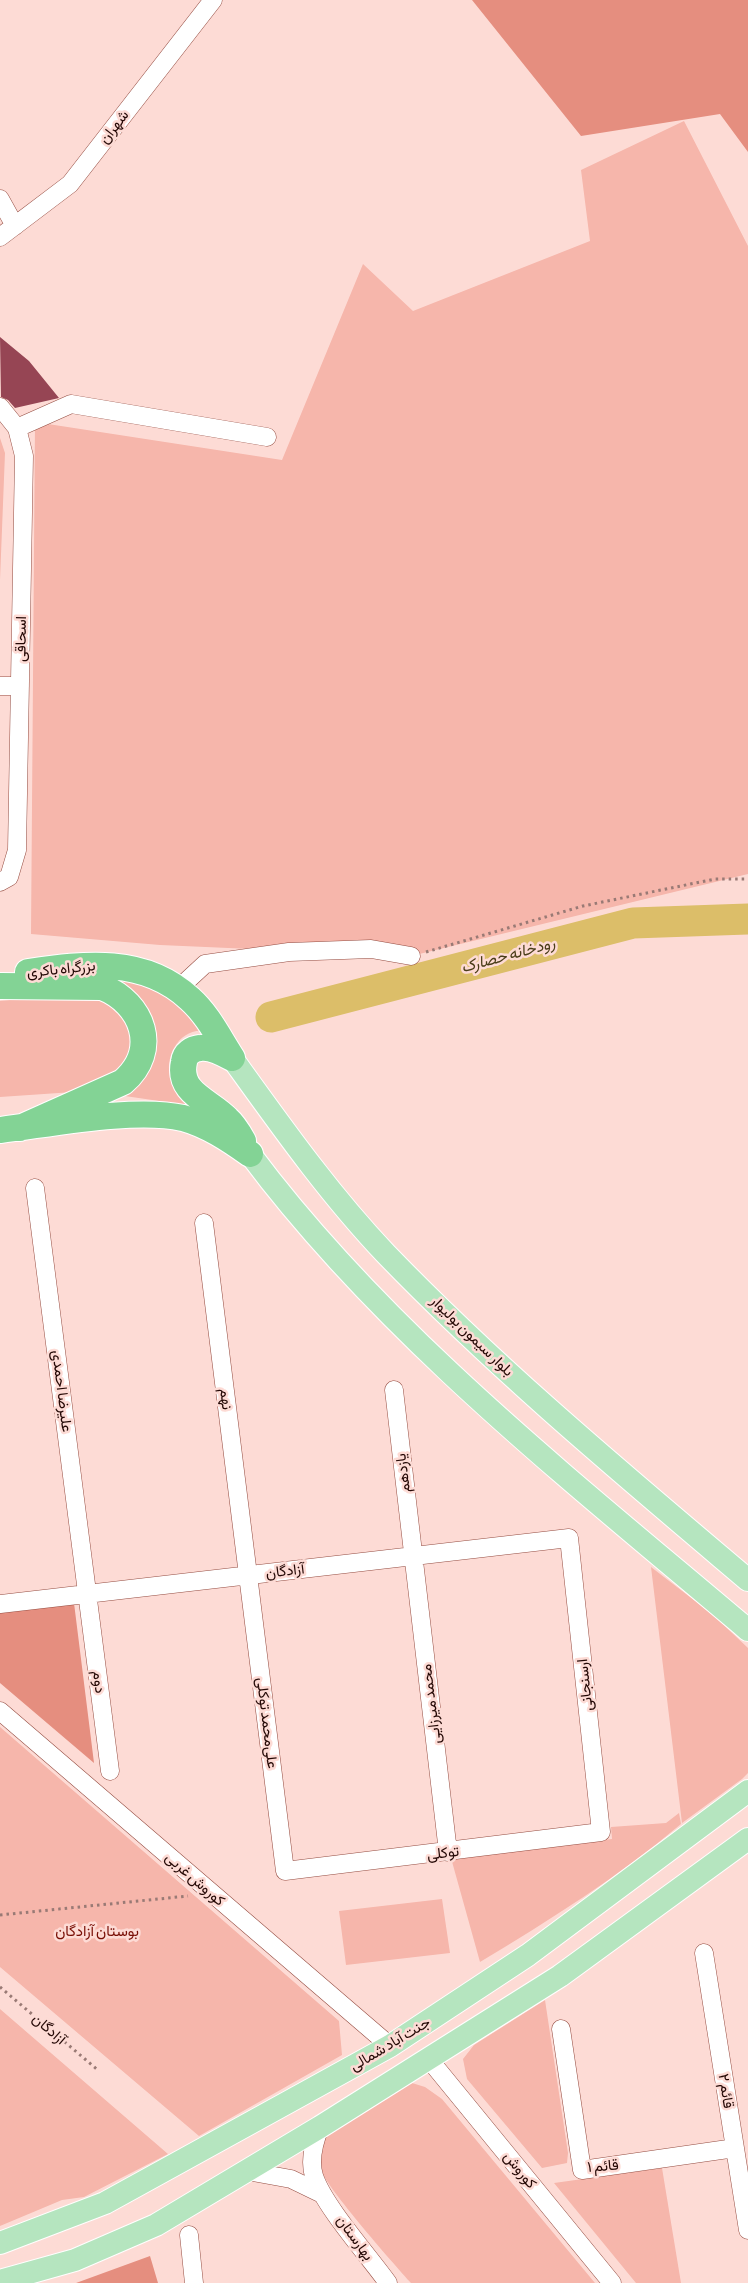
<!DOCTYPE html>
<meta charset="utf-8">
<style>
body{margin:0}
canvas{display:block;background:#fddbd5}
</style>
<canvas width="748" height="2283"></canvas>
<script>
const ctx = document.querySelector('canvas').getContext('2d');
ctx.lineJoin = 'round';
function paint(path, color) {
  ctx.fillStyle = color;
  ctx.fill(path, 'evenodd');
}
function trace(path, color, width, dash) {
  ctx.strokeStyle = color;
  ctx.lineWidth = width;
  ctx.lineCap = dash ? 'butt' : 'round';
  ctx.setLineDash(dash || []);
  ctx.stroke(path);
}
function drawText(font, color, halo, rows, align = 'center') {
  ctx.font = font + ' "Asap Condensed",Vazirmatn,sans-serif';
  ctx.lineWidth = 5;
  ctx.setLineDash([]);
  ctx.textBaseline = 'middle';
  ctx.strokeStyle = halo;
  ctx.fillStyle = color;
  for (const [text, x, y, turn = 0] of rows) {
    ctx.save();
    ctx.translate(x, y);
    ctx.rotate((+turn || 0) * Math.PI / 180);
    ctx.textAlign = isNaN(turn) ? turn : align;
    if (halo) ctx.strokeText(text, 0, 0);
    ctx.fillText(text, 0, 0);
    ctx.restore();
  }
}
paint(new Path2D(`
 M684,121l64,125v628l-337,82 -251,-11 -129,-11 4,-512 247,38 81,-196 50,47 177,-70 -9,-71z
 M0,438l5,15 -5,127z
 M120,976c41,11 57,24 85,55 -25,-4 -42,26 -34,48 4,12 14,20 22,27l-68,-10c13,-12 32,-30 29,-49 -2,-9 -33,-53 -39,-63z
 M100,991l26,17 10,51 -48,32 -88,6v-96z
 M651,1567l61,47 36,34v125l-6,6 -60,44z
 M0,1727l339,294 3,34 -143,81 -199,-169z
 M679,1813l2,11c-63,53 -131,96 -201,138l-29,-104 161,-19 -1,-12 55,-4z
 M442,1899l8,54 -104,12 -7,-54z
 M545,2000l23,153 -1,10 -25,5 -75,-89 -4,-20 11,-14z
 M0,2009l168,145 -84,43 -22,3 -62,26z
 M412,2083l13,4 17,12 153,184h-184c-16,-18 -91,-102 -92,-118 -1,-12 3,-28 11,-36z
 M662,2168l19,115h-45l-82,-100z`), '#f6b6ab');
paint(new Path2D(`
 M472,0h276v152l-28,-38 -139,22z
 M74,1603l20,160 -94,-80v-72z
 M150,2256l8,27h-82z`), '#e58e7f');
trace(new Path2D(`
 M271,1017l362,-94 115,-4`), '#dcbe69', 31);
paint(new Path2D(`
 M0,337l29,24 30,37 -44,10 -7,-8 -7,-3z`), '#964554');
const minor = new Path2D(`
 M0,199l15,27
 M0,237l70,-53 143,-184
 M0,407l17,21 7,28 -7,394 -8,27 -9,5
 M17,428l54,-24 196,33
 M0,686h20
 M178,989l27,-25 84,-12 82,-3 40,7
 M35,1188l75,583
 M394,1390l54,462
 M0,1604c190,-22 379,-44 569,-66l32,294 -316,39 -81,-648
 M0,1711l390,335
 M704,1953l44,277
 M561,2029l21,141 153,-22
 M428,2058l184,225
 M320,2127c-6,15 -11,33 -6,49 10,30 54,79 74,107
 M247,2171l44,8 31,15
 M189,2235l5,48`);
const major = new Path2D(`
 M232,1058c49,68 97,136 154,196 113,117 238,221 362,326
 M250,1154c135,181 327,331 498,476
 M0,2243l105,-40 285,-157 138,-91 220,-164
 M0,2281l75,-21 81,-35 164,-98 240,-151 188,-137`);
const highway = new Path2D(`
 M28,972c57,-8 116,-16 162,27 18,16 29,39 42,59
 M0,986l102,1c41,16 58,63 21,95l-103,46
 M232,1058c-9,-5 -21,-12 -32,-10 -8,1 -15,5 -16,14 -7,31 26,39 43,57 7,6 11,13 16,22
 M0,1130c50,-6 135,-23 183,-12 25,7 46,21 67,36`);
trace(minor, '#954d42', 19);
trace(major, '#fff', 24);
trace(highway, '#fff', 28);
trace(new Path2D(`
 M426,952l157,-46 132,-27h33
 M0,1915l188,-19
 M0,1987l99,84`), '#997a75', 3, [2.5, 4]);
trace(minor, '#fff', 18);
trace(major, '#b5e5bf', 22);
trace(highway, '#83d395', 26);
drawText('15px', '#240805', '#fddbd5', [
 ["شهران",114,127,-52],
 ["اسحاقی",21,639,-89],
 ["بزرگراه باکری",61,969,-6],
 ["بلوار سیمون بولیوار",472,1336,44],
 ["علیرضا احمدی",62,1391,83],
 ["نهم",226,1399,83],
 ["یازدهم",403,1473,-97],
 ["آزادگان",285,1571,-7],
 ["دوم",99,1682,83],
 ["ارسنجانی",585,1685,-96],
 ["محمد میرزایی",431,1704,-97],
 ["علی‌محمد توکلی",267,1723,83],
 ["توکلی",443,1853,-7],
 ["کوروش غربی",195,1879,41],
 ["آزادگان",49,2029,41],
 ["جنت آباد شمالی",390,2044,-31],
 ["قائم ۲",726,2091,81],
 ["قائم ۱",603,2166,-5],
 ["کوروش",520,2170,51],
 ["بهارستان",355,2238,54]
]);
drawText('15px', '#790f06', '#fddbd5', [
 ["بوستان آزادگان",97,1931]
]);
drawText('italic 16px', '#4a3d19', '#fddbd5', [
 ["رودخانه حصارک",508,955,-15]
]);
</script>
